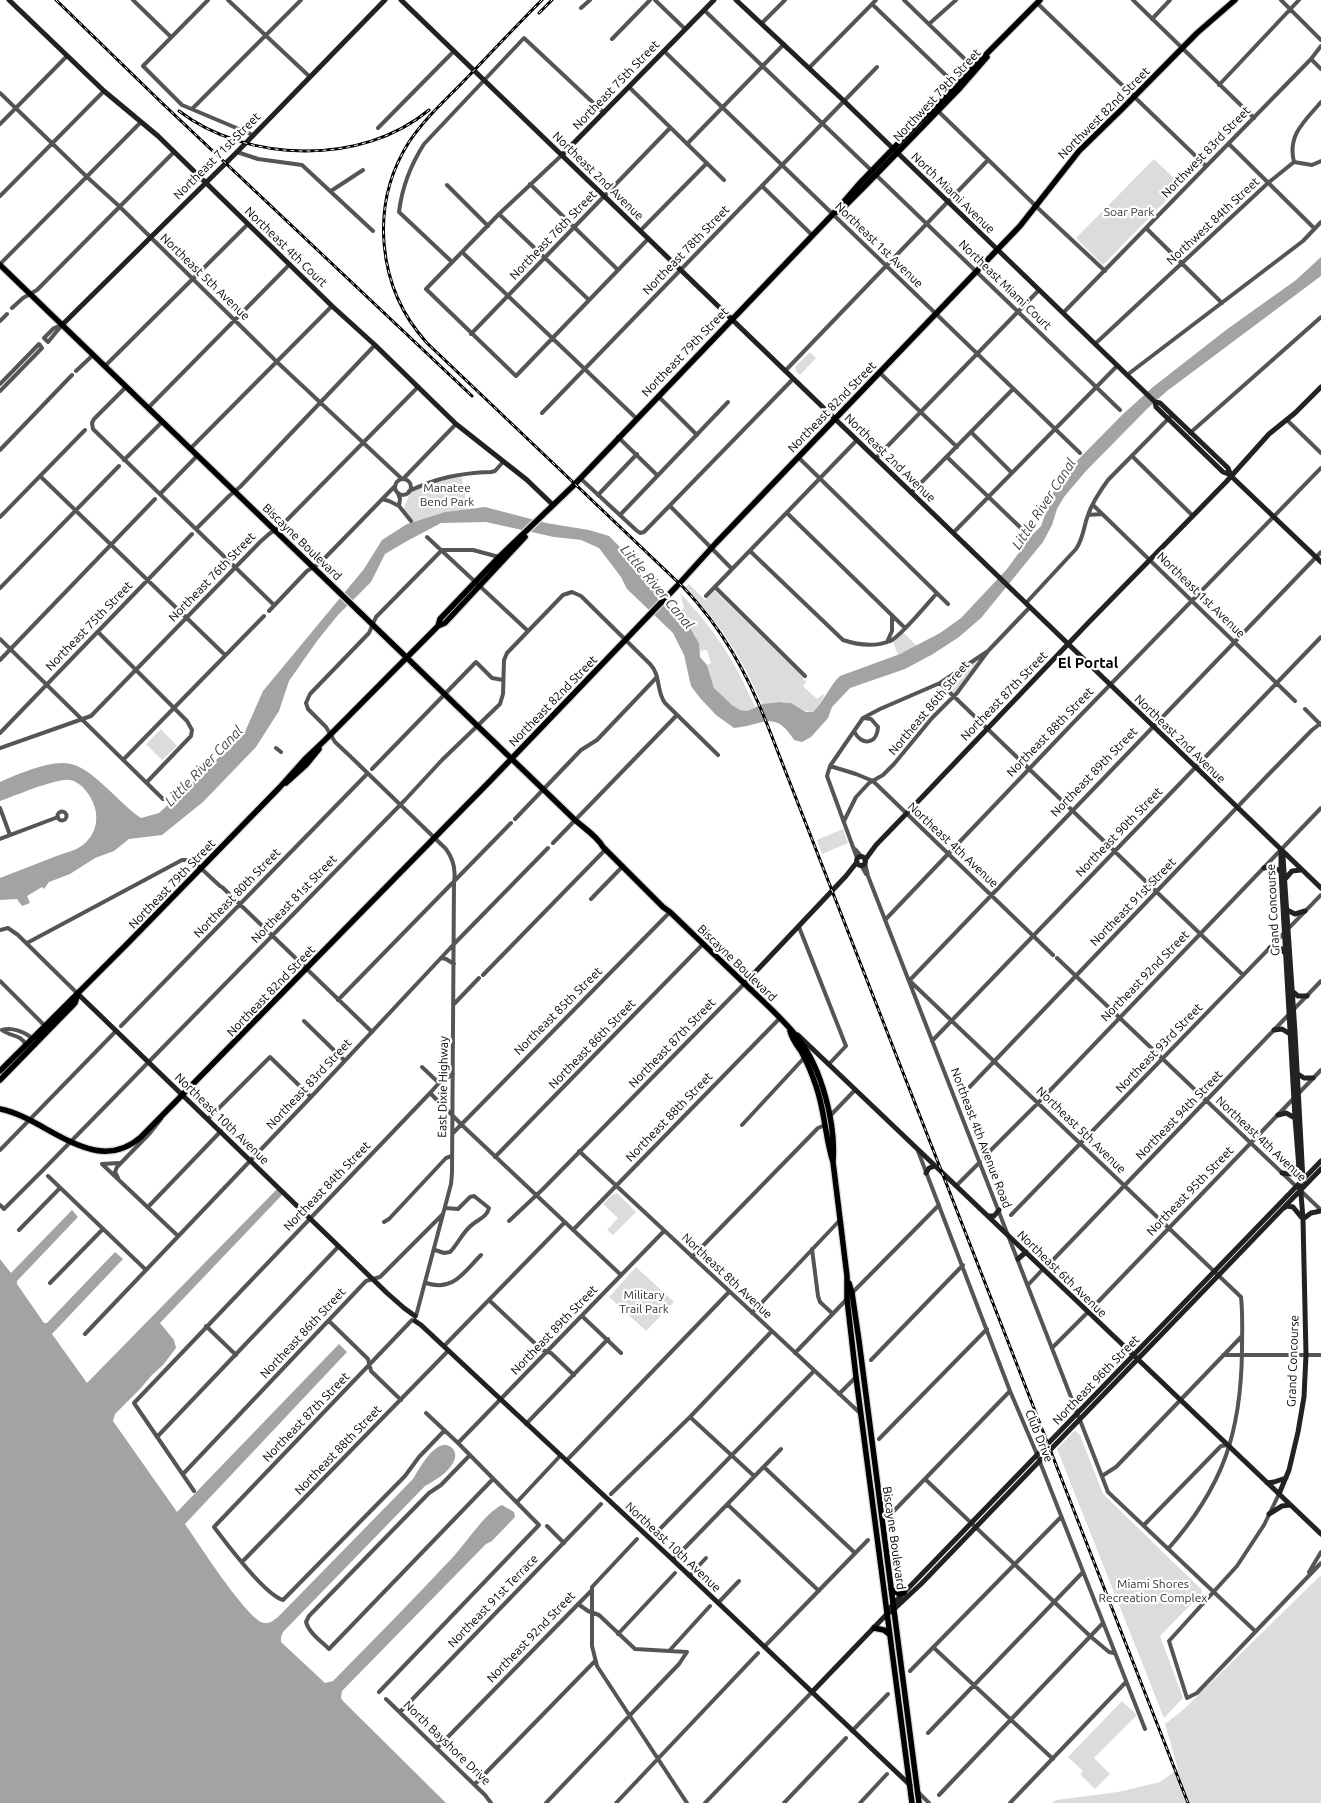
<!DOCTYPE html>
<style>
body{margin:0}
canvas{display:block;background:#fff}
</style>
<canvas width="1321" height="1803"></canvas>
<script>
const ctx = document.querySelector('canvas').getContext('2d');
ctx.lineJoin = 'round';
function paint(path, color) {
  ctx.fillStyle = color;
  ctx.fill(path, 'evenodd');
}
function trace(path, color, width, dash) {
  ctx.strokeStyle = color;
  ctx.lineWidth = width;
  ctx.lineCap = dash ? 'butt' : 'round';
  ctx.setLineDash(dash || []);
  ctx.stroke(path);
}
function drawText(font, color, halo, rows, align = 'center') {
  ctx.font = font + ' Ubuntu,sans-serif';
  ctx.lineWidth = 4.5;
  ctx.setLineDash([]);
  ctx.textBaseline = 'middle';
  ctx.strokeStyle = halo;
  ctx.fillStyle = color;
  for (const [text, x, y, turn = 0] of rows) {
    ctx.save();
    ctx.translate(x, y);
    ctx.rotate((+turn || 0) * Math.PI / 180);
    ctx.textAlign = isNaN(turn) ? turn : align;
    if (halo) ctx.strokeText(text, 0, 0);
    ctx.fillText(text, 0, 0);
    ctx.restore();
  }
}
paint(new Path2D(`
 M1154,159l27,26 -78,80 -27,-27z
 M810,352l6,6 -16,17 -4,-4 -1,-4z
 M461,474l7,35 -23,3 -32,10 -11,-10 10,-23z
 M689,584l16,16 9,-9 2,1 87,85v3l4,1 -4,5 14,13 6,-5 1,2 -6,11 -5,5c-10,0 -14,-6 -23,-9 -9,-3 -19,0 -28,2 -18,-44 -43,-84 -77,-117z
 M680,593c35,37 55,68 75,114l-8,4 -7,-1 -8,-5 -18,-17 -7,-23 4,-2 -4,-13h-3l-4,2c0,-18 -20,-34 -32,-47l2,-2 9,9 5,-4z
 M902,631l15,15 -19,9 -5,-14z
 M978,660l-20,30 -3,2c-5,-1 -10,-6 -9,-11z
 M161,729l16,17 -15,14 -16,-16z
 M843,829l5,14 -26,11 -5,-14z
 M617,1193l19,19 -23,23 -6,-5 11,-12 -15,-14 9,-9z
 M636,1267l38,35 -28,29 -37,-34z
 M1076,1431l4,4 23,59 99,96 -1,4 -41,42 23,62 -19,20 -107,-269 16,-17z
 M1321,1575v228h-269l4,-3 62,-8 42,-10 18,-13 -13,-45 18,-14z
 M1122,1701l15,14 -43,43 16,16 -15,15 -15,-15 3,-3 -15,-14z`), '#dcdcdc');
paint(new Path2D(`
 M1321,257v19l-154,115 -19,17 -62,63 -22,26 -7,12 -5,16 -9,17 -62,76 -22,19 -26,17 -28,15 -55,19 -18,19 -4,11 -17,19 -9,5 -8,-2c-19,-31 -30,-15 -60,-12l-18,-13 -16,-17 -9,-12 -7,-31 -11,-22 -46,-44 -6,-12 -22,-29 -18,-8 -27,-3 -68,-15 -45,1 -34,18 -22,13 -14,28 -33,33 -21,26 -28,40 -10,30 -23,36 -53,55 -41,33 -33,4 -15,12 -19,7 -25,16 -21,8 -5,7 -2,-2 -15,9 3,7 -8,3 -5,-7 -17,1v-22c18,-7 36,-14 54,-21 12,-5 25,-6 34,-17 8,-9 10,-21 7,-32 -3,-11 -13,-26 -25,-28 -14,-2 -55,16 -70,21v-19c18,-8 52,-23 71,-18 15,4 27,16 38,26 11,10 20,20 32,28l18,-5 85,-79 19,-43 101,-122 18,-29 25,-16 38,-12 40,-5 61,16 43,7 20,6 13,13 12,18 18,21 38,40 9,15 1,14 7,8 7,23 18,17 8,5 7,1 16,-7 16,-2 12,1 15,9h7c11,-10 16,-26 27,-36l60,-22 40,-21 21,-15 46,-49 24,-33 10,-10 11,-31 11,-20 59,-60 31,-28 73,-57 70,-50z
 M278,1188l4,7 -122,128 14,17 2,8 -13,17 -11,10 -13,15 -24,24 -2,7 64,91 162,-168 8,8 -162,172c12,17 63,97 79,99 6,1 10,-3 14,-6l135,-138c6,-10 16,-28 27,-33 9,-4 19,5 14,15 -5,11 -18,19 -29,25l-142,146 -2,5v5l44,41 8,-2c40,-41 81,-82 120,-124 13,-14 33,-45 49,-52l12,7 1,5 -23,24 -6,3 -144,147 -1,7 2,3 103,102h-446v-544l11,14 61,-63 6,7 -61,64v3l27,39h3l68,-71 8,7 -71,75 35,49z`), '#a3a3a3');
const primary = new Path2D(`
 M837,212l5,-3 23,-23 95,-98 27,-31
 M0,265l575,555c10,9 22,16 28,27l60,60 7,5c26,25 51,49 77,74 18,17 36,33 51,52 24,31 38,86 35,124
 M438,626l2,-7 59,-62 74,-71 260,-272 26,-30 57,-59 124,-125
 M286,783l20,-18 13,-16
 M790,1031c2,8 6,13 11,20 6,11 11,23 15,35 9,25 9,51 17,76l14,114v23l9,78 56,426
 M0,1071l129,-129 151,-155 25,-28 19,-18 114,-115 7,-3 80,-86
 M0,1080l75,-77 3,-9
 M0,1109c47,9 94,69 141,28l351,-358 185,-193 39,-43 304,-317 59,-75 43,-42 75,-76 38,-33
 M849,1283l3,10 7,48 60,462
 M891,1589l8,5 5,-1
 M874,1628l10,2 5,4`);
trace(primary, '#dbdbdb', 8);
trace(new Path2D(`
 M133,0l38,37
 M208,0l-65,66 39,39 71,30
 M228,0l82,77
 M655,0l30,29
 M904,0l69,67
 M1133,0l121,118
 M1281,0l40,40
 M1037,3l169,163
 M872,4l83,80
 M581,8l9,-8
 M704,10l168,161
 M1152,19l18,-19
 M762,23l23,-23
 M929,24l27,-24
 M612,39l38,-39
 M664,51l416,402
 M1311,59l10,10
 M809,68l67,-68
 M1219,85l80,-85
 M629,87l95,93
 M0,93l87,84 32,29 158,156 125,117
 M192,109l109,-109
 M938,111l103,100 64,60
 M0,124l67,-68
 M378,128l76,-77
 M687,144l97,-100
 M1229,144l85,84
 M237,152l21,7 44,6 71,66
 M562,155l-63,59 -73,75 90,87 132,-137
 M1294,162l18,3 9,-4
 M876,175l244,235
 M530,184l88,86
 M447,185l41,41
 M762,186l50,49
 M331,191l32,-21
 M0,196l104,-105
 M499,214l90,86
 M1146,228l76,75
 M640,231l67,-68
 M462,252l174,166
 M452,262l-53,-50c3,-25 11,-46 25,-68l100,-106 80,75
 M0,264l141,-142
 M12,308l11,-10 14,-8 137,-138
 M1063,313l248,-254 10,-13
 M0,321l7,-7
 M62,325l-14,17 -4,-4 10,-10z
 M471,334l199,-206
 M1095,344l173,-161 26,-21c-7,-27 11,-41 27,-60
 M105,366l143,-142
 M76,371l17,-16
 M785,371l203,-211
 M879,372l78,75
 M1127,375l176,-134 18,-19
 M0,384l39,-40 3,4 -42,43
 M126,387l-32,32 -2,4 1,6 181,176
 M658,396l39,39
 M148,408l142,-144
 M542,413l335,-346
 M1287,420l34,33
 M971,432l41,41
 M1190,433l131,-116
 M618,437l39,38
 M190,449l142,-143
 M0,450l72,-75
 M1132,456l61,60
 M798,457l150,147
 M947,457l77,74
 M876,458l163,-168
 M124,460l38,-38
 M40,476l185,179
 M580,478l56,52 4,3 4,-1 149,-153
 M403,479l53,-55
 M395 487a8 8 0 1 1 16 0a8 8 0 1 1-16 0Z
 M409,491c28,-13 50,-18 82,-19l4,-1 8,-9
 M398,493l2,6 -1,7 12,15
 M911,493l102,-104
 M160,494l37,-38
 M598,495l39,-41
 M382,499l7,2 10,5
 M1093,505l202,196
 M670,506l62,63
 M787,513l118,115
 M620,515l108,-113
 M1088,515l14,-1
 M0,517l85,-87
 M196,529l33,-33 11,-9 135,-142
 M953,533l164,-167
 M427,537l101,94
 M750,551l93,89c15,5 32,7 47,1 9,-3 39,-39 47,-48
 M715,587l90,89
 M0,588l119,-122
 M706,596l151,-156
 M1026,603l50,-54c8,-12 7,-21 12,-34 4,-12 12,-24 20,-35l64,-65
 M269,611l38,-40 13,-8 75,-77
 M98,632l89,89 5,9 -1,6 -44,46
 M0,639l163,160
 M887,642l5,-11v-16
 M0,660l155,-161
 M940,683l195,188
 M1305,709l16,16
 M854,731c7,15 23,14 24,-4l-7,-8 -8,-1
 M0,733l192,-199
 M0,748l91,-32 169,-174 9,-8 13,-9 136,-138
 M276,748l5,4
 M351,757l-16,-15 -9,-15 -18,-18 -2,-6 4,-9 59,-61 7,-16 66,-67h31l26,7
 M352,758l94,91c8,11 10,21 8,33l-2,291 -1,11 -35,132
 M123,760l141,-144
 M830,766l26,8 17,7 180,174
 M372,769l104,-107 16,16 11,2
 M0,808l10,27
 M57.5 816a4.5 4.5 0 1 1 9 0a4.5 4.5 0 1 1-9 0Z
 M515,819l66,-69 16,-10 60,-63
 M844,821l12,-24 13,-14 14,-8 11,-11 38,-46 25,-25 31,-42 42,-44
 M0,839l58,-22
 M553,843l124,-128
 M855,849l6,7
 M857,858l-30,-82 3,-10 33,-48 17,-9 60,-26 48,-32
 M865,863l3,13 240,616 147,139
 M861,865l5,9
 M1136,872l107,103
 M222,887l150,145
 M591,899l32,-33
 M885,920l188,-197 248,-255
 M799,927l47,119 -17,18
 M0,930l8,-2 10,7 60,59
 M27,943l155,-83h10l28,26
 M441,958l5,1 8,5
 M1057,958l264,252
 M483,975l123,-126
 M0,981l46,46
 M909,981l412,-429
 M911,982l330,315c2,18 1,36 1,54 -1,82 -19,136 -74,198
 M338,1000l173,-177
 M454,1004l25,-26
 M304,1021l40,39
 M121,1026l246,-252
 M2,1030c10,-3 23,2 30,8
 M2,1030c9,7 19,4 24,15
 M932,1041l389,-404
 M422,1067l17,16
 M430,1093l34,34 157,148
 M1298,1094l23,-24
 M961,1096l306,-320 45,-46 9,-7
 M830,1116l25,-26
 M208,1119l62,-62 41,40
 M742,1125l62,-67
 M453,1133l217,-221
 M0,1150l116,-119
 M579,1151l282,263
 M918,1151l92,240 26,61 109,277
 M495,1157l208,-213
 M984,1157l54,-54 283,-295
 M102,1164l76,72
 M102,1164l17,-1
 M48,1176l98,94
 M118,1178l-3,-6 2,-5 33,-34 11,-14
 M956,1186l24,-24
 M0,1205l4,4 38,-38 363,-371 37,-40 58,-56 3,-10 1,-34 3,-7 56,-58 9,-3 9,4 69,68c11,11 6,27 15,39l53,52
 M148,1207l73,-76
 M1011,1215l310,-320
 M509,1221l34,-32 201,-205
 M384,1222l5,-3 57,-61 6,-2
 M19,1230l41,-42
 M573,1230l207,-212
 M812,1249l6,47 2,6 13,12
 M435,1250l9,3 6,-1c8,-8 13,-21 23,-28 6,-5 14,-7 16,-16l-15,-12 -4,1 -12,12 -13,-1
 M692,1257l126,-129 7,-3
 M1051,1262l270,-281
 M50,1283l53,-54
 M426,1283c27,9 37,-10 55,-28
 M1028,1285l15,-16
 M852,1293l87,-88
 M489,1300l53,50 9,3 23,22
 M1095,1305l198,-206
 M752,1313l88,-93
 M582,1316l39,37
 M412,1320l-198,207c12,16 51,68 69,73l122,-124 14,-19 25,-26
 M329,1321l39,38 3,12 30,29
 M206,1326l30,29
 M85,1334l226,-237 143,-153 94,-96
 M444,1346l121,-124
 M1052,1348l36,-36
 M795,1353l52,-54
 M1223,1355h98
 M871,1360l92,-95
 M839,1394l17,-17
 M690,1417l64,59
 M526,1424l82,-85
 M157,1437l182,-191
 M879,1439l108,-110
 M458,1443l206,-212
 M470,1455l-29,30 -12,8 -120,123 -3,6c3,11 15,19 23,27l164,-170
 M566,1461l163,-169
 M764,1467l91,86
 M183,1474l183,-193 14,-4 63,-63
 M1102,1476l14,-9 126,-131
 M925,1479l165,157 19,16 5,1
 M194,1491l-60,-88 296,-310 9,-10 14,-9
 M611,1494l79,-77 82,-86
 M1279,1494l-15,31 -27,41 -68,75 18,57 10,-5 124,-130
 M517,1502l44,-47
 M727,1504l92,87
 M889,1516l121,-125
 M1144,1525l77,-79 7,-1
 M547,1526l17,17
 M654,1535l160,-164
 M673,1560l108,-111
 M242,1562l206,-211
 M1309,1572l12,-20
 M689,1576l17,-18
 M592,1590v56l5,20 90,137
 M718,1603l21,-22
 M618,1634l57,-61
 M764,1647l104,-107
 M933,1647l120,112
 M670,1650l40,-44
 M910,1671l151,-154
 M379,1692l160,-167 -81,-82 -32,-30
 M386,1699l99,96 6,8
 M400,1712l201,-208
 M852,1731l36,-37
 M928,1733l155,-161
 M437,1748l155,-158v-3l45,-48
 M475,1784l120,-123
 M918,1792l11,11
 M939,1795l163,-171
 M546,1803l133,-139 8,-12 -52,-3 -36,-34 -11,-4 -10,-7
 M616,1803l142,-150
 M705,1803l107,-111
 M784,1803l62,-65
 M860,1803l27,-29
 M1010,1803l116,-121`), '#555', 4);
trace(new Path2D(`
 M9,0l95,91 54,45 174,170 43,39 81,79 71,56 26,25
 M401,0l920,888
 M736,0l108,101 311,301 5,1 68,65 3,8 90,86
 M562,155l152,-155
 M62,325l175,-173 148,-152
 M1155,402l1,5 67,65 8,3
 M856.5 861a4.5 4.5 0 1 1 9 0a4.5 4.5 0 1 1-9 0Z
 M1283,857l12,175 8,149
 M865,860l11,-15 30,-31 184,-193 136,-139 43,-48 26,-21 26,-26
 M1264,868l8,-2 9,6
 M1286,878l6,-7 9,-1
 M1287,910l8,4 10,-3
 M1270,948h10l5,5
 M744,984l102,-108 11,-14
 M1292,991l6,5h9
 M78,994l309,299 17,15 11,8
 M1274,1030l8,-1 8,5
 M798,1035l523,499
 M1298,1074l6,4h9
 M1278,1115l8,-2 9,5
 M926,1173l3,-5 6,-2
 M1282,1173l9,1 6,-7
 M1284,1208l3,-2 6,1 9,11
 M988,1216h6l5,-6
 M1303,1219l8,-6 10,-2
 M1018,1259l8,-7
 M415,1321l6,4 252,235 237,225
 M1267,1483l7,-1 12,-4
 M1279,1494l10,-24 9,-38 6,-35 2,-42 -3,-136 -8,-101 -14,-246v-22
 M1269,1514l13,-8 8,-1
 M891,1612l30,-28 400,-415
 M812,1692l74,-77 7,-11 428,-443`), '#222', 5);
trace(primary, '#000', 5.5);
const rail = new Path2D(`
 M56,0l107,104 309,292
 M542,0c-28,28 -55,57 -82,85 -18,18 -37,36 -51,57 -40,63 -32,146 18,201l256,244c39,41 64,86 84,137l421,1079
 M539,13l13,-13
 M179,111c68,52 183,55 250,-1`);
trace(rail, '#000', 3);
trace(rail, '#fff', 1, [4]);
drawText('12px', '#000', '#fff', [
 ["Northeast 75th Street",616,85,-46],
 ["Northwest 79th Street",937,95,-47],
 ["Northwest 82nd Street",1104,113,-45],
 ["Northwest 83rd Street",1206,152,-46],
 ["Northeast 71st Street",217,156,-45],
 ["Northeast 2nd Avenue",598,176,44],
 ["North Miami Avenue",953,193,44],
 ["Northwest 84th Street",1213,221,-43],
 ["Northeast 76th Street",553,235,-46],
 ["Northeast 1st Avenue",879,245,44],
 ["Northeast 4th Court",286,247,44],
 ["Northeast 78th Street",686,250,-46],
 ["Northeast 5th Avenue",205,277,44],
 ["Northeast Miami Court",1005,285,44],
 ["Northeast 79th Street",685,352,-46],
 ["Northeast 82nd Street",832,407,-46],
 ["Northeast 2nd Avenue",890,458,44],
 ["Biscayne Boulevard",302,542,44],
 ["Northeast 76th Street",212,577,-46],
 ["Northeast 1st Avenue",1201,595,44],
 ["Northeast 75th Street",89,626,-46],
 ["Northeast 87th Street",1004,696,-46],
 ["Northeast 82nd Street",553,701,-46],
 ["Northeast 86th Street",929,708,-50],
 ["Northeast 88th Street",1050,732,-46],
 ["Northeast 2nd Avenue",1180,739,44],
 ["Northeast 89th Street",1094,772,-46],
 ["Northeast 90th Street",1119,832,-46],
 ["Northeast 4th Avenue",953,845,43],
 ["Northeast 79th Street",172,884,-46],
 ["Northeast 80th Street",237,893,-46],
 ["Northeast 81st Street",294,899,-46],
 ["Northeast 91st Street",1133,902,-46],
 ["Grand Concourse",1273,910,-93],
 ["Biscayne Boulevard",737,963,44],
 ["Northeast 92nd Street",1145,976,-46],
 ["Northeast 82nd Street",271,991,-46],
 ["Northeast 85th Street",558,1011,-45],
 ["Northeast 87th Street",672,1043,-46],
 ["Northeast 86th Street",592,1044,-46],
 ["Northeast 93rd Street",1159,1048,-46],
 ["Northeast 83rd Street",309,1084,-47],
 ["East Dixie Highway",443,1087,-89],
 ["Northeast 94th Street",1179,1115,-46],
 ["Northeast 88th Street",669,1117,-46],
 ["Northeast 10th Avenue",222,1119,44],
 ["Northeast 5th Avenue",1081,1130,44],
 ["Northeast 4th Avenue Road",981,1138,69],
 ["Northeast 4th Avenue",1261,1139,43],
 ["Northeast 84th Street",327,1186,-46],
 ["Northeast 95th Street",1190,1191,-46],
 ["Northeast 6th Avenue",1062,1274,44],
 ["Northeast 8th Avenue",727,1276,43],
 ["Northeast 89th Street",554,1330,-46],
 ["Northeast 86th Street",303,1333,-47],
 ["Grand Concourse",1293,1361,-88],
 ["Northeast 96th Street",1096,1380,-46],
 ["Northeast 87th Street",306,1417,-46],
 ["Club Drive",1039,1436,68],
 ["Northeast 88th Street",338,1450,-46],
 ["Biscayne Boulevard",894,1538,82],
 ["Northeast 10th Avenue",673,1547,43],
 ["Northeast 91st Terrace",493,1601,-46],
 ["Northeast 92nd Street",531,1637,-46],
 ["North Bayshore Drive",447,1743,44]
]);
drawText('12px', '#333', '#fff', [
 ["Soar Park",1129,212],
 ["Manatee",447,488],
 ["Bend Park",447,502],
 ["Military",644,1295],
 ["Trail Park",644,1309],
 ["Miami Shores",1153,1584],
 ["Recreation Complex",1153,1598]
]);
drawText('italic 14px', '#444', '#fff', [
 ["Little River Canal",1044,504,-57],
 ["Little River Canal",657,587,50],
 ["Little River Canal",204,766,-46]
]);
drawText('bold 15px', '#000', '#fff', [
 ["El Portal",1088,663]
]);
</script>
